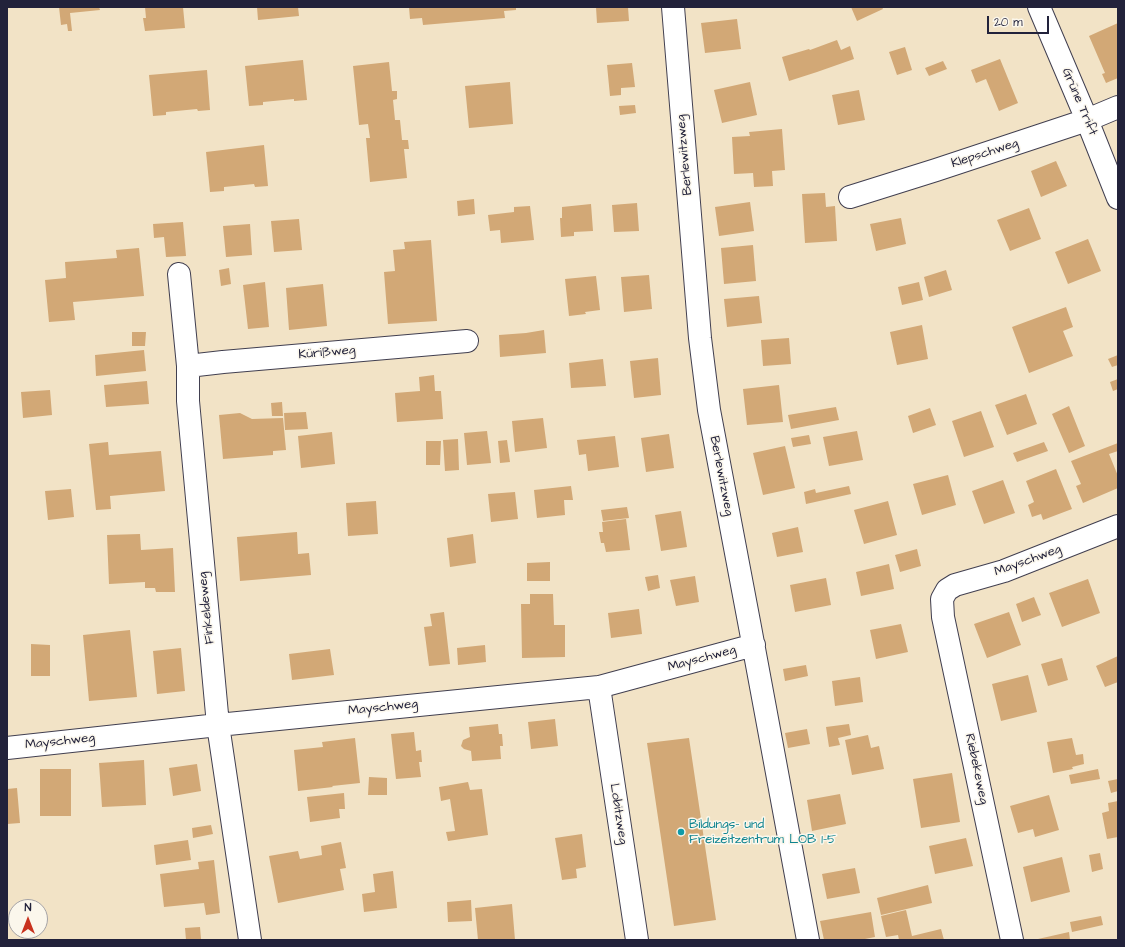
<!DOCTYPE html>
<meta charset="utf-8">
<style>
body{margin:0}
#map{position:relative;width:1125px;height:947px;overflow:hidden;background:#f2e3c6;font-family:"Architects Daughter",sans-serif}
canvas{display:block}
.frame{position:absolute;inset:0;border:8px solid #22223b;pointer-events:none}
.north{position:absolute;left:8px;top:899px;width:40px;height:40px;box-sizing:border-box;background:#fbf7ec;border:1px solid #a4a2a5;border-radius:50%;rotate:0deg;font-size:11px;font-weight:700;line-height:16px;text-align:center;color:#22223b}
.north::after{content:'';display:block;margin:auto;width:14px;height:18px;background:#c8321e;clip-path:polygon(50% 0,100% 100%,50% 72%,0 100%)}
.scale{position:absolute;left:987px;top:16px;width:62px;height:18px;box-sizing:border-box;border:2px solid #22223b;border-top:0;padding-left:5px;font-size:12px;line-height:14px;white-space:nowrap;color:#22223b;-webkit-text-stroke:3px #fbf7ec;paint-order:stroke}
</style>
<div id="map">
<canvas width="1125" height="947"></canvas>
<div class="frame"></div>
<div class="north">N</div>
<div class="scale">20 m</div>
</div>
<script>
const ctx = document.querySelector('canvas').getContext('2d');
ctx.lineJoin = 'round';
function paint(path, color) {
  ctx.fillStyle = color;
  ctx.fill(path, 'evenodd');
}
function trace(path, color, width, dash) {
  ctx.strokeStyle = color;
  ctx.lineWidth = width;
  ctx.lineCap = dash ? 'butt' : 'round';
  ctx.setLineDash(dash || []);
  ctx.stroke(path);
}
function drawText(font, color, halo, rows, align = 'center') {
  ctx.font = font + ' "Architects Daughter",sans-serif';
  ctx.lineWidth = 3;
  ctx.setLineDash([]);
  ctx.textBaseline = 'middle';
  ctx.strokeStyle = halo;
  ctx.fillStyle = color;
  for (const [text, x, y, turn = 0] of rows) {
    ctx.save();
    ctx.translate(x, y);
    ctx.rotate((+turn || 0) * Math.PI / 180);
    ctx.textAlign = isNaN(turn) ? turn : align;
    if (halo) ctx.strokeText(text, 0, 0);
    ctx.fillText(text, 0, 0);
    ctx.restore();
  }
}
paint(new Path2D(`
 M59,7h40l1,3 -30,3 2,18h-4l-1,-7 -6,1z
 M145,7h38l2,21 -40,3 -2,-13h3z
 M257,7h41l1,9 -41,4z
 M409,7h107v3l-12,1 1,7 -82,7 -1,-7 -12,1z
 M596,7h32l1,14 -32,2z
 M851,7h31l1,2 -26,12z
 M737,19l4,30 -36,4 -4,-30z
 M1118,23v55l-12,5 -4,-9 3,-1 -16,-37z
 M837,40l4,10 9,-4 4,13 -37,13 -28,9 -7,-24 27,-8 1,1z
 M905,47l7,23 -15,5 -8,-23z
 M1000,59l18,44 -19,8 -13,-32 -10,4 -5,-13z
 M303,60l4,40 -13,1v-2l-31,3v3l-14,1 -4,-40z
 M943,61l4,8 -18,7 -4,-8z
 M389,62l3,29h5v8l-4,1 2,20h5l2,20h6l1,9h-5l3,29 -37,4 -4,-44h4l-2,-14 -9,1 -6,-59z
 M632,63l3,24 -14,1v7l-11,1 -3,-31z
 M207,70l3,40 -12,1 -1,-2 -31,3v3l-13,1 -4,-41z
 M510,82l3,42 -44,4 -4,-42z
 M750,82l7,33 -35,8 -8,-33z
 M859,90l6,30 -27,5 -6,-30z
 M635,105l1,8 -16,2 -1,-9z
 M782,129l3,41 -13,1 1,15 -19,1 -1,-14 -19,1 -2,-37 18,-1 -1,-4z
 M264,145l4,41 -13,1 -1,-3 -30,3v4l-14,1 -4,-40z
 M1056,161l11,25 -26,11 -10,-26z
 M825,193l1,14 9,-1 2,35 -32,2 -3,-49z
 M474,199l1,15 -17,2 -1,-15z
 M750,202l4,29 -35,5 -4,-29z
 M637,203l2,28 -25,1 -2,-27z
 M591,204l2,27 -19,1v4l-13,1 -1,-19h2v-11z
 M530,206l4,34 -33,3 -1,-13 -10,1 -2,-16 26,-3v-5z
 M1029,208l12,31 -31,12 -13,-31z
 M901,218l5,26 -30,7 -6,-27z
 M299,219l3,31 -28,2 -3,-31z
 M183,222l3,34 -20,1 -2,-20 -10,1 -1,-14z
 M250,224l2,31 -26,2 -3,-31z
 M1088,239l13,32 -33,13 -13,-32z
 M431,240l6,81 -49,3 -4,-52 11,-1 -2,-21 12,-1 -1,-7z
 M753,245l3,36 -32,3 -3,-36z
 M139,248l5,48 -71,6 2,18 -26,2 -4,-42 21,-2 -1,-16 52,-4 -1,-8z
 M229,268l2,16 -10,2 -2,-16z
 M946,270l6,20 -23,7 -5,-20z
 M649,275l3,34 -28,3 -3,-35z
 M596,276l4,34 -15,2 1,2 -17,2 -4,-37z
 M265,282l4,45 -21,2 -5,-44z
 M919,282l4,18 -21,5 -4,-18z
 M323,284l4,42 -38,4 -3,-42z
 M759,296l3,27 -35,4 -3,-28z
 M1066,307l7,20 -10,4 10,25 -44,17 -17,-46z
 M922,325l6,34 -31,6 -7,-33z
 M544,330l2,23 -46,4 -1,-22 27,-2z
 M132,332h14l-1,14h-13z
 M789,338l2,26 -28,2 -2,-26z
 M144,350l2,21 -50,5 -1,-21z
 M1118,355v10l-6,2 -4,-8z
 M658,358l3,37 -27,3 -4,-37z
 M603,359l3,27 -35,2 -2,-25z
 M434,375l1,16h6l2,28 -46,3 -2,-29 25,-2 -1,-14z
 M1118,379v10l-5,2 -3,-9z
 M147,381l2,23 -43,3 -2,-22z
 M779,385l4,37 -36,3 -4,-36z
 M50,390l2,25 -29,3 -2,-26z
 M1026,394l11,30 -30,11 -12,-30z
 M282,402l1,14h-11l-1,-13z
 M1069,406l16,40 -16,7 -17,-39z
 M836,407l3,13 -48,9 -3,-14z
 M930,408l6,17 -23,8 -5,-17z
 M981,411l13,36 -30,10 -12,-36z
 M306,412l2,17 -23,1 -1,-17z
 M240,413l12,6 31,-1 3,32 -13,1v4l-50,4 -4,-44z
 M543,418l4,30 -32,4 -3,-31z
 M487,431l4,32 -24,2 -3,-32z
 M857,431l6,29 -34,6 -6,-29z
 M332,432l3,32 -34,4 -3,-32z
 M669,434l5,34 -28,4 -5,-34z
 M809,435l2,9 -18,3 -2,-9z
 M615,436l4,31 -31,4 -2,-17 -7,1 -2,-15z
 M458,439l1,31 -14,1 -2,-31z
 M507,440l3,22 -10,1 -2,-22z
 M426,441h15l-1,24h-14z
 M108,442l1,13 52,-4 4,40 -55,5 1,13 -15,1 -7,-66z
 M1044,442l4,9 -31,11 -4,-9z
 M1118,443v8l-9,3 9,22v12l-35,15 -7,-17 5,-2 -10,-23z
 M785,446l10,42 -32,7 -10,-42z
 M1056,469l16,40 -29,11 -2,-6 -9,3 -4,-12 6,-3 -8,-21z
 M948,475l8,30 -34,10 -9,-31z
 M1003,480l12,33 -31,11 -12,-33z
 M571,486l2,14h-9l1,15 -28,3 -3,-28z
 M849,486l2,8 -45,10 -2,-12 11,-3 1,4z
 M71,489l3,28 -26,3 -3,-29z
 M515,492l3,27 -27,3 -3,-28z
 M376,501l2,33 -30,2 -2,-33z
 M888,501l9,34 -33,9 -10,-34z
 M627,507l2,11 -26,3 -2,-11z
 M681,511l6,36 -26,4 -6,-36z
 M626,519l4,31 -24,2 -2,-9h-3l-2,-11h4l-1,-10z
 M798,527l5,25 -26,5 -5,-24z
 M297,532l1,22 11,-1 2,22 -71,6 -3,-44z
 M140,534l1,16 32,-2 2,44h-19l-1,-4h-10v-6l-36,2 -2,-49z
 M473,534l3,29 -26,4 -3,-29z
 M917,549l4,17 -21,6 -5,-17z
 M550,562v19h-23v-18z
 M889,564l5,25 -33,7 -5,-24z
 M658,575l2,13 -12,3 -3,-14z
 M695,576l4,26 -23,4 -6,-26z
 M826,578l5,27 -36,7 -5,-27z
 M1088,579l12,34 -38,14 -13,-34z
 M530,594h23l1,31h11v32l-43,1 -1,-54h9z
 M1034,597l7,18 -19,7 -6,-18z
 M639,609l3,25 -31,4 -3,-25z
 M444,612l6,52 -21,2 -5,-39 8,-1 -2,-12z
 M1009,612l12,33 -34,13 -13,-34z
 M901,624l7,28 -32,7 -6,-29z
 M130,630l7,67 -48,4 -6,-66z
 M31,644l19,1v31h-19z
 M485,645l1,17 -28,3 -1,-17z
 M181,648l4,43 -28,3 -4,-43z
 M330,649l4,26 -42,5 -3,-26z
 M1118,656v26l-13,5 -9,-21z
 M1062,658l6,22 -20,6 -7,-22z
 M806,665l2,11 -23,5 -2,-12z
 M1028,675l9,37 -36,9 -9,-37z
 M860,677l3,25 -28,4 -3,-25z
 M555,719l3,27 -27,3 -3,-27z
 M498,724l1,10h3l1,12h-3l1,13 -29,2 -1,-10 -7,-2 -3,-3 2,-6 7,-3 -1,-10z
 M849,724l2,11 -13,3 2,7 -11,2 -3,-20z
 M807,729l3,15 -22,4 -3,-15z
 M414,732l2,19 5,-1 1,12h-3l2,15 -25,2 -5,-45z
 M868,735l3,13 8,-2 5,23 -32,6 -7,-35z
 M355,738l5,45 -28,3 1,1 -35,4 -4,-41 29,-3 -1,-5z
 M689,738l27,182 -42,6 -27,-183z
 M1072,738l4,17 7,-1 1,10 -12,3 1,2 -20,4 -6,-31z
 M144,760l2,45 -44,2 -3,-44z
 M197,764l4,27 -28,5 -4,-28z
 M40,769h31v47h-31z
 M1098,769l2,10 -29,5 -2,-9z
 M952,773l8,49 -39,6 -8,-49z
 M369,777l18,1v17h-19z
 M1118,779v12l-7,2 -3,-12z
 M468,782l2,8 12,-1 6,46 -40,6 -2,-9 9,-1 -5,-32 -9,2 -2,-14z
 M17,788l3,35 -13,1v-35z
 M344,793l1,16h-6l1,9 -30,4 -3,-25z
 M840,794l6,30 -34,7 -5,-31z
 M1049,795l10,35 -24,7 -2,-8 -15,4 -8,-27z
 M1118,801v36l-11,2 -5,-26 7,-2 -1,-8z
 M211,825l2,9 -20,4 -1,-10z
 M582,834l4,33 -10,2 1,9 -15,2 -7,-42z
 M966,838l7,28 -38,8 -6,-28z
 M188,840l3,20 -35,5 -2,-20z
 M341,842l5,26 -6,1 4,21 -66,13 -9,-47 29,-5 2,8 22,-4 -1,-9z
 M1100,853l3,16 -11,3 -3,-17z
 M1062,857l8,35 -39,10 -8,-35z
 M214,860l6,53 -14,2 -2,-12 -40,4 -4,-33 39,-5 -1,-7z
 M855,868l5,25 -33,6 -5,-25z
 M393,871l4,37 -33,4 -2,-18 13,-2 -2,-18z
 M928,885l4,18 -51,12 -4,-17z
 M471,900l1,21 -24,1 -1,-20z
 M512,904l3,36h-37l-3,-32z
 M906,910l6,26 29,-7 3,11h-45l-1,-5 -12,2 -5,-21z
 M871,912l4,25 -15,3h-36l-4,-19z
 M1101,916l2,9 -31,7 -2,-10z
 M200,927l1,12 -15,1 -1,-12z
 M1069,932l1,8h-32v-1z`), '#d2a876');
const minor = new Path2D(`
 M673,7l21,257 6,74 9,72 41,217 58,313
 M1039,7l48,113 31,78
 M850,197l86,-27 151,-50 31,-13
 M179,274l9,92v35l30,324 32,215
 M188,366l35,-4 244,-21
 M599,687l38,253
 M7,748l211,-23 381,-38 155,-42
 M1012,940l-69,-323 -1,-18 5,-9 8,-5 49,-14 114,-45`);
trace(minor, '#413f50', 24);
trace(minor, '#fff', 22);
for (const [x, y, r, color] of [
 [681,832,4,"#0f9aa8"]
]) {
  const dot = new Path2D();
  dot.arc(x, y, r, 0, 2 * Math.PI);
  ctx.fillStyle = color;
  ctx.fill(dot);
  trace(dot, '#fbf7ec', 1.5);
}
drawText('13px', '#22223b', '#fbf7ec', [
 ["Grüne Trift",1079,102,67],
 ["Klepschweg",985,154,-18],
 ["Berlewitzweg",685,155,-95],
 ["Kürißweg",327,353,-5],
 ["Berlewitzweg",721,476,79],
 ["Mayschweg",1028,561,-20],
 ["Finkeldeweg",207,608,-96],
 ["Mayschweg",702,659,-15],
 ["Mayschweg",383,708,-6],
 ["Mayschweg",60,742,-6],
 ["Riebekeweg",976,769,78],
 ["Lobitzweg",618,814,81]
]);
drawText('13px', '#0d838f', '#fbf7ec', [
 ["Bildungs- und",689,825],
 ["Freizeitzentrum LOB 1-5",689,840]
], 'left');
</script>
